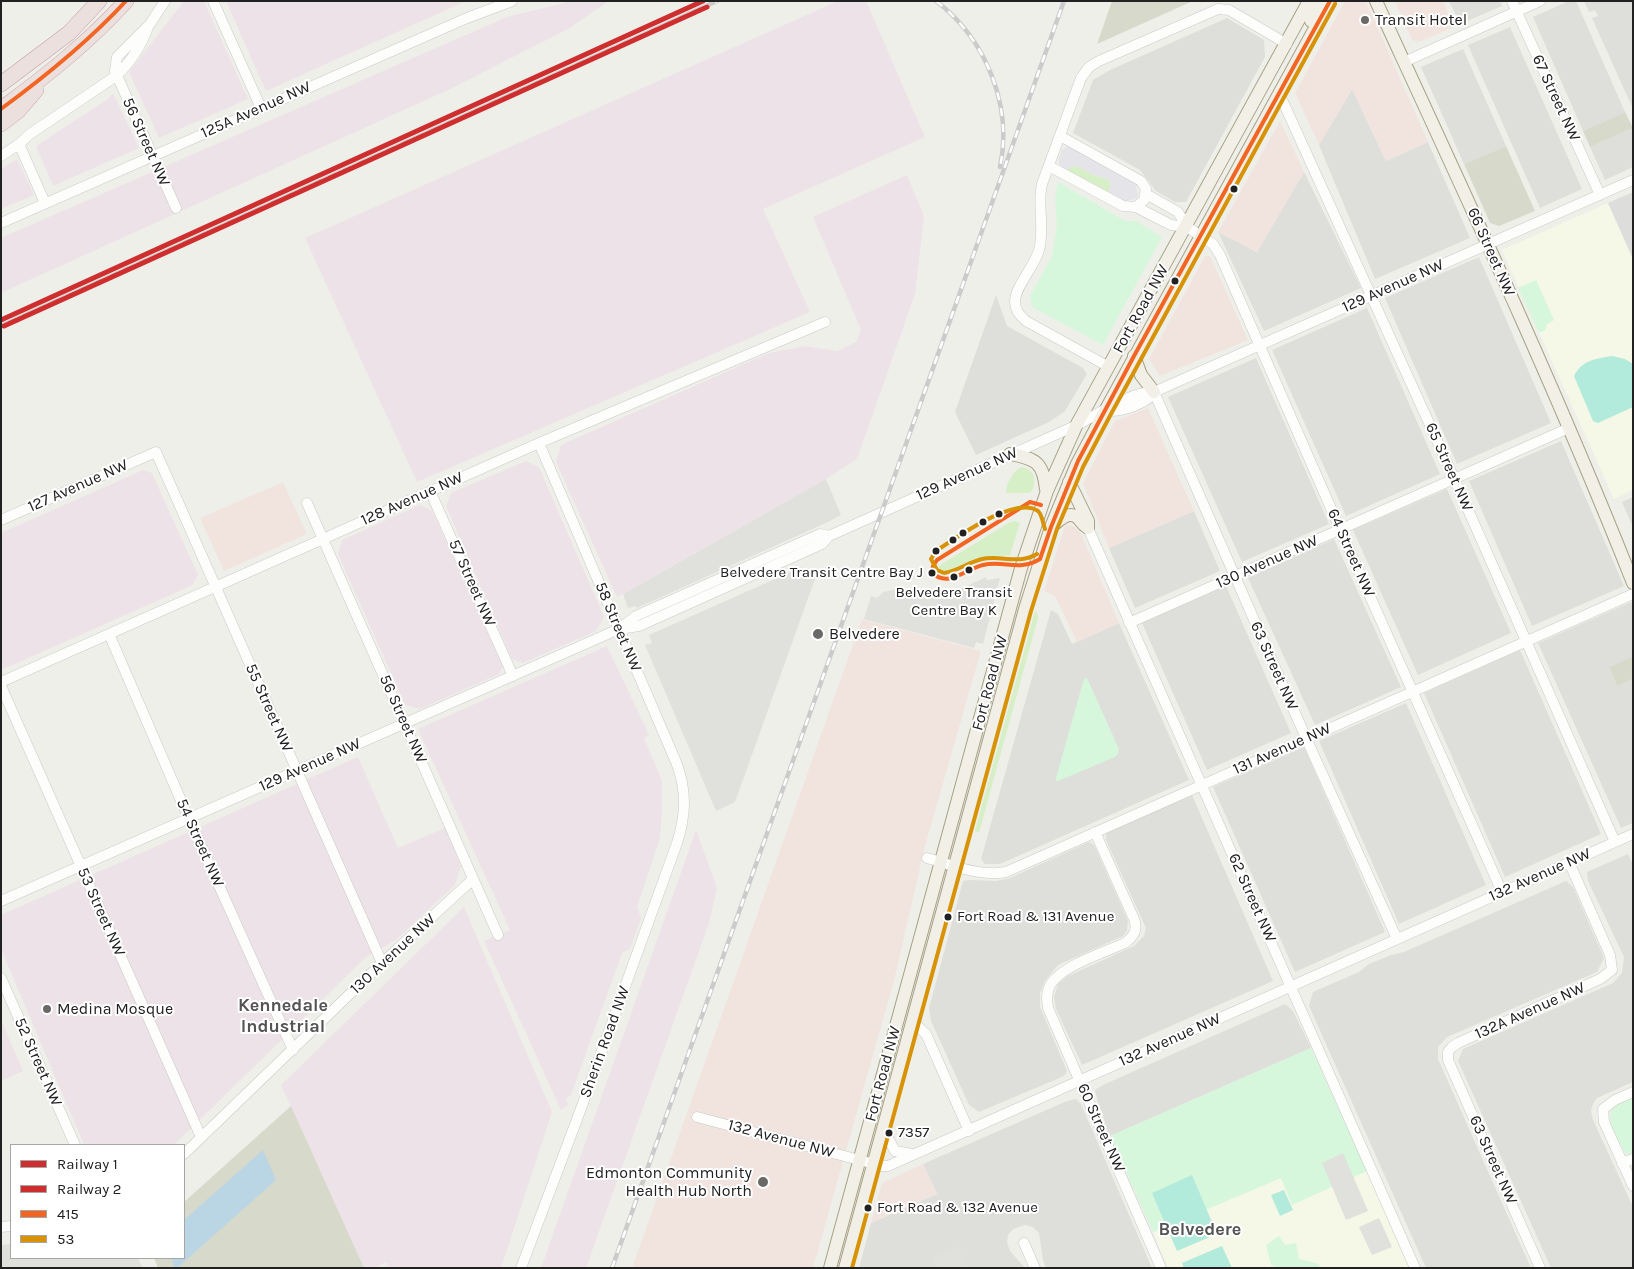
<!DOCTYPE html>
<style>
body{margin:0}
#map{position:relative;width:1634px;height:1269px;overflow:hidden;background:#efefea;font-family:Karla,sans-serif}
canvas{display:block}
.frame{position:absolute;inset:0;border:2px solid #212121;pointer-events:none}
.legend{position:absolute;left:10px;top:1144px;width:175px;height:115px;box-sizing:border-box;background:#fff;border:1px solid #a6a6a6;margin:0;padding:6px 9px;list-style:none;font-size:15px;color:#212121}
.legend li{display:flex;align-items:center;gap:10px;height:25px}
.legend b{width:25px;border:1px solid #a6a6a6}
</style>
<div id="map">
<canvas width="1634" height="1269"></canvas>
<div class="frame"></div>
<ul class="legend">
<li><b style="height:6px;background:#cf2e2f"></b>Railway 1</li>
<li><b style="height:6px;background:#cf2e2f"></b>Railway 2</li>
<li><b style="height:6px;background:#f26522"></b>415</li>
<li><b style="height:6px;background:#d79205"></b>53</li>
</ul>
</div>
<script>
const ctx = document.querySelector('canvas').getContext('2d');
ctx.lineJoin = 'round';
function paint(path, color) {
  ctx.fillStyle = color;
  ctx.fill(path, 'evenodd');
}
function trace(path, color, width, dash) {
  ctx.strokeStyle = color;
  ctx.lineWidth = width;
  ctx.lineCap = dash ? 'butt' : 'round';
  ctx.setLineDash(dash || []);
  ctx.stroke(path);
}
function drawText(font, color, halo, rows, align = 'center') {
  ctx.font = font + ' Karla,sans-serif';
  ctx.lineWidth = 4;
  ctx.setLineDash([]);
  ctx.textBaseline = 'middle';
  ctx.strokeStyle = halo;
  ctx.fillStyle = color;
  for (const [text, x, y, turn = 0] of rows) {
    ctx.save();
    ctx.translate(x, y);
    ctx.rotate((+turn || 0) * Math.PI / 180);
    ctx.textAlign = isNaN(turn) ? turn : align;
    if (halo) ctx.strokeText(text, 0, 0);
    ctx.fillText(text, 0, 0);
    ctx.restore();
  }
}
paint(new Path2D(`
 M1449,1h51l2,5 -42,18z
 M1569,1h7l49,111 -42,19 -50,-114z
 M1584,1h49v108l-41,-91 6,-2 -3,-6 -6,2z
 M1227,18l37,22 1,17 -79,145h-11l-19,-11 -16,-21 -67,-37 20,-53 17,-10z
 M1510,27l72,162 -42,19 -72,-163z
 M1463,49l43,97 -42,18 -43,-97z
 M1352,89l34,72 42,-19 42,96 -95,41 -56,-134z
 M1633,128v39l-28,13 -15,-33z
 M1304,172l57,116 -97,43 -46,-99 39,20z
 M1479,257l72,166 -94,41 -72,-166z
 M996,295l11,31 76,42 4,6 -22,37 -16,11 -73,33 -21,-43z
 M1367,308l73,166 -94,42 -74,-166z
 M1256,358l73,166 -87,38 -74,-165z
 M1561,441l63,145 -92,40 -63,-145z
 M1447,489l64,144 -93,42 -65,-145z
 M1633,497v30l-11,-25z
 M1194,511l26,60 -85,37 -26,-60z
 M1334,539l67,148 -86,38 -67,-147z
 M1226,586l65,147 -84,37 -65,-147z
 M1631,602l2,4v50l-24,11 8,19 16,-7v144l-12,5 -83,-185z
 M1051,610l7,4 14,30 47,-21 70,157 -189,84h-15l-4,-5z
 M1520,650l81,184 -96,43 -81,-184z
 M1406,703l80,182 -87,39 -80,-183z
 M1304,747l81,185 -90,40 -82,-185z
 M1192,795l81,186 -191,84 -26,-56 -2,-12 4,-13 10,-8 66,-30 10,-10 2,-8 -40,-88v-7z
 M1089,842l5,3 34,76 -1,10 -4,5 -65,29 -13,16 -5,12v14l27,64 -3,5 -85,36 -10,-7 -38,-84 -2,-13 34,-127 7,-1 26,1 14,-3z
 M1628,854l5,11v217l-36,16 -4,6 -2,7 2,9 40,87v61h-82l-93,-207 5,-12 150,-66 9,-10 2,-16 -36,-76 -1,-9z
 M1566,881l7,6 31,71 -7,14 -150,65 -9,10v12l93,209h-105l-117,-262 4,-14 46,-20 10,-8 22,-9 13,-3z
 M1285,1004l8,7 18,37 -201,88 -12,-34 -3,-12 8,-5z
 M1076,1099l5,5 71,164h-106l-3,-8 -4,-27 -6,-6 -8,-2 -12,4 -5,6 -1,8 3,8 15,17h-166l12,-45 66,-29 -14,-30 144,-63z`), '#dededb');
paint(new Path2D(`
 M1345,1h21l62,141 -42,19 -34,-72 -33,56 -24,-52z
 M1395,1h48l11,26 -35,15 -7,-2z
 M1280,121l24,51 -47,80 -39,-20z
 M1205,256h5l38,84 -88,36 -11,-17z
 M1148,408l46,103 -85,37 -26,-65 32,-62z
 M283,482l24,52 -83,37 -24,-53z
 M1071,525l9,6 39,92 -42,19 -22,-46 -11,-5 21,-65z
 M862,619l119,32 -56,195 -31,135 -81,287h-181z
 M923,1164l14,30 -66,29 11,-40z`), '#f1e4de');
paint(new Path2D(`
 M184,1h20l44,98 -89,39 -30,-66z
 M226,1h240l-200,90z
 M572,1h37l-41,28 -118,60 -449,204v-55l506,-221z
 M838,1h28l59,136 -162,72 47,103 -393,170 -112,-244z
 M113,93l26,55 -86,38 -17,-40 72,-47z
 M17,159l17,36 -33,14v-40z
 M907,175l17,41 -9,78 -58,165 -31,20 -209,118 -61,-135 5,-17 208,-92 36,-7 32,5 19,-9 5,-12 -48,-113z
 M526,461l13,6 65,150 -8,14 -73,32 -11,-4 -66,-153 5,-13z
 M143,470l9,3 46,102 -5,10 -192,85v-137z
 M420,505l12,6 71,156 -4,7 -79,35 -15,-4 -67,-151 4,-14z
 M607,646l42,89 -5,3 18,43v28l-2,29 -23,69 4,11 -11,31 -8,4 -51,142 -5,3 2,7 -7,5 -77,-169 26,-11 -92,-201z
 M358,757l40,91 47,-20 16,38 -6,19 -59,55 -30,17 -192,188h-90l-83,-196v-34z
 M696,830l21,58 -8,35 -123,345h-45z
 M464,907l88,205 -51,156h-112l-3,-6 -12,6h-10l-83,-183z
 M1,1020l22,51 -22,10z`), '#ede2e7');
paint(new Path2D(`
 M1608,203l25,56v231l-19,9 -112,-249z
 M1367,1171l42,97h-241l-15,-36 128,-54 12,26z`), '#f5f8e6');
paint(new Path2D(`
 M1633,192v67l-25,-56z`), '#dddddb');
paint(new Path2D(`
 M1112,1h81l-96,43z
 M1625,112l8,16 -43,19 -7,-16z
 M1506,146l29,65 -36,15 -9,-3 -26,-59z
 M1633,656v23l-16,7 -8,-19z
 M291,1106l73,162h-206l-4,-10h30v-56z`), '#d7d9cb');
paint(new Path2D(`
 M1072,166h5l14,8 17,5 3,7 -3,7 -43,-24z
 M1022,467c12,2 15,13 10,24l-4,2h-22c0,-9 7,-23 16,-26z
 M1015,521l5,2 -10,32 -32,3 -34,14 -5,-2 -1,-3 2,-2 70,-43z
 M1035,611l2,1 1,6 -59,215 -4,-2z`), '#d6efc7');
paint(new Path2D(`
 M1058,182l67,39h11l26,16 -59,108 -71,-38 -2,-11 22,-40 5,-31 -2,-27z
 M1536,280l18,40 -7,4c-1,6 -2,8 -8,8l-21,-44z
 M1087,678l32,71 -1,5 -3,3 -57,24h-2v-3l27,-96 1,-3z
 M1311,1048l56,123 -75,34 -11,-27 -128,54 -43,-96z
 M1633,1098v55l-6,1 -3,-2c-5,-12 -21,-33 -10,-45 5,-5 13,-7 19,-9z
 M1279,1236l6,9 11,-2 3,16 20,5 1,4h-42l-7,-3 -5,-20z`), '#d6f7dc');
paint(new Path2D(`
 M1612,356l13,3 8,5v43l-35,16 -5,-2 -19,-45c8,-16 21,-17 38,-20z
 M1192,1175l25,59 -40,17 -25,-58z
 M1284,1190l9,20 -13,6 -9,-21z
 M1222,1246l10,22h-48l-2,-5z`), '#b2eadb');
paint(new Path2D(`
 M826,479l15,36 -13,7 -191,86 -2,-2 -7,2 -5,-14z
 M802,567l3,8 10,4 -80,223 -19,9 -71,-166 7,-2 -3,-8z
 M986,577l1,3 13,-2 -17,66 -7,-2 -2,6 -110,-29 7,-23 6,2 6,-6 15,-3 17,7 18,1 23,-6z
 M1343,1153l25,58 -22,9 -24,-57z
 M1379,1218l13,29 -20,8 -13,-28z
 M11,1244v14h127l5,10h-142v-23z
 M958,1246l9,22h-30l-4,-11z`), '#e0e0dd');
paint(new Path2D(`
 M1068,146l5,1 66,36 -3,4 2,8 -2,4 -7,1 -2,5 -68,-39v-9l3,-7zM1077,166l14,8 17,5 3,7 -3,6 -43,-23z`), '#e5e4e9');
paint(new Path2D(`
 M263,1150l13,30 -99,88h-2l-4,-10h13v-38z`), '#bad5e4');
const minor = new Path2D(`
 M165,1l-15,23 -33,33 -2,14 61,137
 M213,1l48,107
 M1512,1l88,194
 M1404,62l136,-61
 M1279,93l175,385 161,364
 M19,144l26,59
 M1,156l18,-12 11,-10 86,-58c15,-14 25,-29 32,-49
 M1049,166l74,40 13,1 8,-7 2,-11 -5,-8 -81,-45
 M1146,194l32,18 9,15
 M1136,207l35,18 16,2 26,17 7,11 120,274 162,363
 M1,223l466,-205 45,-17
 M1109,367l-83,-46c-6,-5 -11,-11 -11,-19 0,-16 20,-36 24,-52 6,-22 -2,-44 3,-66l39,-106 8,-11 10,-6 119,-52 11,1 58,34
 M1154,392l152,346 91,201
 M1109,411c14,0 38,-7 45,-19
 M430,491l83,185
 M307,503l191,432
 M1,520l155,-68 226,511
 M1088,528l327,740
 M1129,623l440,-195
 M619,629l20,-3 183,-82 7,-8c82,-37 164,-73 246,-110 20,-10 58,-36 79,-34l479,-212
 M109,634l80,185 104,231
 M1,682l538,-239 286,-121
 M1,686l200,451
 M1095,832l39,87c4,11 0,17 -9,24 -20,9 -68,24 -76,45 -3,7 -2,13 -1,20l113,260
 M927,858c26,7 52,19 79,14l627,-278
 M1,901l618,-272 17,-13 184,-82 9,2
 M1,978l74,167
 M912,1021l14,13 43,97
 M1633,1092l-18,8 -12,9 1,13 29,64
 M697,1117l185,49h6l745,-332
 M883,1129l12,22 17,3
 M184,1154l198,-191 91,-84
 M1622,1163l11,-4
 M1,1227l10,-1
 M1024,1243l11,25
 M521,1268l58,-154 98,-271c9,-28 10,-53 -1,-81l-137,-319
 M1540,1268l-92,-208v-8l4,-5 6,-4 142,-64 12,-9 -2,-15 -41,-93`);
const major = new Path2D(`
 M1376,1c89,193 179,385 257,582
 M1311,21l8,-20
 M1134,356l7,19 13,17
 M1010,454c26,5 33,8 36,35
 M1069,482l19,39v7
 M1052,526c8,-6 18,-17 27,-7 3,4 4,6 9,9
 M830,1268l191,-700 26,-77 30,-67 232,-423
 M845,1268l180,-659 26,-82 26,-63 28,-53 225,-410`);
const highway = new Path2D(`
 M1,84l68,-51 30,-32
 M1,109c45,-33 88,-67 125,-108
 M1,124l17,-13 18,-21`);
trace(minor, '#c8c8c6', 11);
trace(major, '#a6a185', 14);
trace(highway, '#c79fa4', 16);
trace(minor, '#fdfdfc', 10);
trace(major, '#f2efe6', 12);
trace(highway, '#ece0df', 15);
const rail = new Path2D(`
 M936,1c50,38 77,105 64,166
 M1,326l716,-325
 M612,1268l452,-1267`);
trace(rail, '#cbcbcb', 4.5);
trace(rail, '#fff', 2.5, [8]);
trace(new Path2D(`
 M1,109c45,-33 87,-67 125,-108
 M1040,559l11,-32 27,-66 56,-105 196,-355
 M932,573l1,-7 4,-6 93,-58 11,3
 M932,573c17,15 33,-4 51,-8 21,-5 36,7 57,-6`), '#f26522', 4);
trace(new Path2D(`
 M1037,554c-18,11 -36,1 -55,5 -13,3 -24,12 -38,14l-7,-3 -6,-11 5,-8c20,-13 79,-56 102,-40 4,3 5,13 7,18
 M852,1268l179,-657 26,-82 26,-62 28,-53 224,-410`), '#d79205', 4);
trace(new Path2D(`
 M1,320l702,-319`), '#cf2e2f', 5);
trace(new Path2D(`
 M4,326l703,-319`), '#cf2e2f', 5);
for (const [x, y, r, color] of [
 [1365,20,5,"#696967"],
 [1234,189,4.5,"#212121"],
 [1175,281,4.5,"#212121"],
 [999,514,4.5,"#212121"],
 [983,522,4.5,"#212121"],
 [963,533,4.5,"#212121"],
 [953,540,4.5,"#212121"],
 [936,551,4.5,"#212121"],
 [969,570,4.5,"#212121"],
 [932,573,4.5,"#212121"],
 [954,577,4.5,"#212121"],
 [818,634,6,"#696967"],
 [948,917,4.5,"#212121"],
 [47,1009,5,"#696967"],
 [889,1133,4.5,"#212121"],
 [763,1182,6,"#696967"],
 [868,1208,4.5,"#212121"]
]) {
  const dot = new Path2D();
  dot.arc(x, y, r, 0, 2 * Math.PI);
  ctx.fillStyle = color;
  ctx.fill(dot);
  trace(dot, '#fff', 2);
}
drawText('15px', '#212121', '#fff', [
 ["Belvedere Transit Centre Bay J",923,573,"right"],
 ["Belvedere Transit",954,593,"center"],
 ["Centre Bay K",954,611,"center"],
 ["Fort Road & 131 Avenue",957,917],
 ["7357",898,1133],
 ["Fort Road & 132 Avenue",877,1208]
], 'left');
drawText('16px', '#212121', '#fff', [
 ["Transit Hotel",1375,20],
 ["Belvedere",829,634],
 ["Medina Mosque",57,1009],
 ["Edmonton Community",752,1173,"right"],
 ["Health Hub North",752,1191,"right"]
], 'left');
drawText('16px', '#212121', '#fff', [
 ["67 Street NW",1556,98,65],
 ["125A Avenue NW",256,110,-24],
 ["56 Street NW",146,142,66],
 ["66 Street NW",1491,252,66],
 ["129 Avenue NW",1393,286,-24],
 ["Fort Road NW",1141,309,-61],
 ["65 Street NW",1449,467,66],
 ["129 Avenue NW",967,474,-24],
 ["127 Avenue NW",78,486,-24],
 ["128 Avenue NW",412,499,-24],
 ["64 Street NW",1351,553,66],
 ["130 Avenue NW",1267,562,-24],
 ["57 Street NW",472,583,66],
 ["58 Street NW",618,627,67],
 ["63 Street NW",1274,666,66],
 ["Fort Road NW",990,683,-75],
 ["55 Street NW",269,708,66],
 ["56 Street NW",403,719,66],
 ["131 Avenue NW",1282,749,-24],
 ["129 Avenue NW",310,765,-24],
 ["54 Street NW",200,843,66],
 ["132 Avenue NW",1540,875,-24],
 ["62 Street NW",1252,898,66],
 ["53 Street NW",101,912,66],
 ["130 Avenue NW",393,954,-43],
 ["132A Avenue NW",1530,1011,-24],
 ["132 Avenue NW",1170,1040,-24],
 ["Sherin Road NW",605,1042,-70],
 ["52 Street NW",38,1062,66],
 ["Fort Road NW",883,1074,-75],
 ["60 Street NW",1101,1128,66],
 ["132 Avenue NW",781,1139,15],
 ["63 Street NW",1493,1160,66]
]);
drawText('bold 18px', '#545454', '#fff', [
 ["Kennedale",283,1006],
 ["Industrial",283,1027],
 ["Belvedere",1200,1230]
]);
</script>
